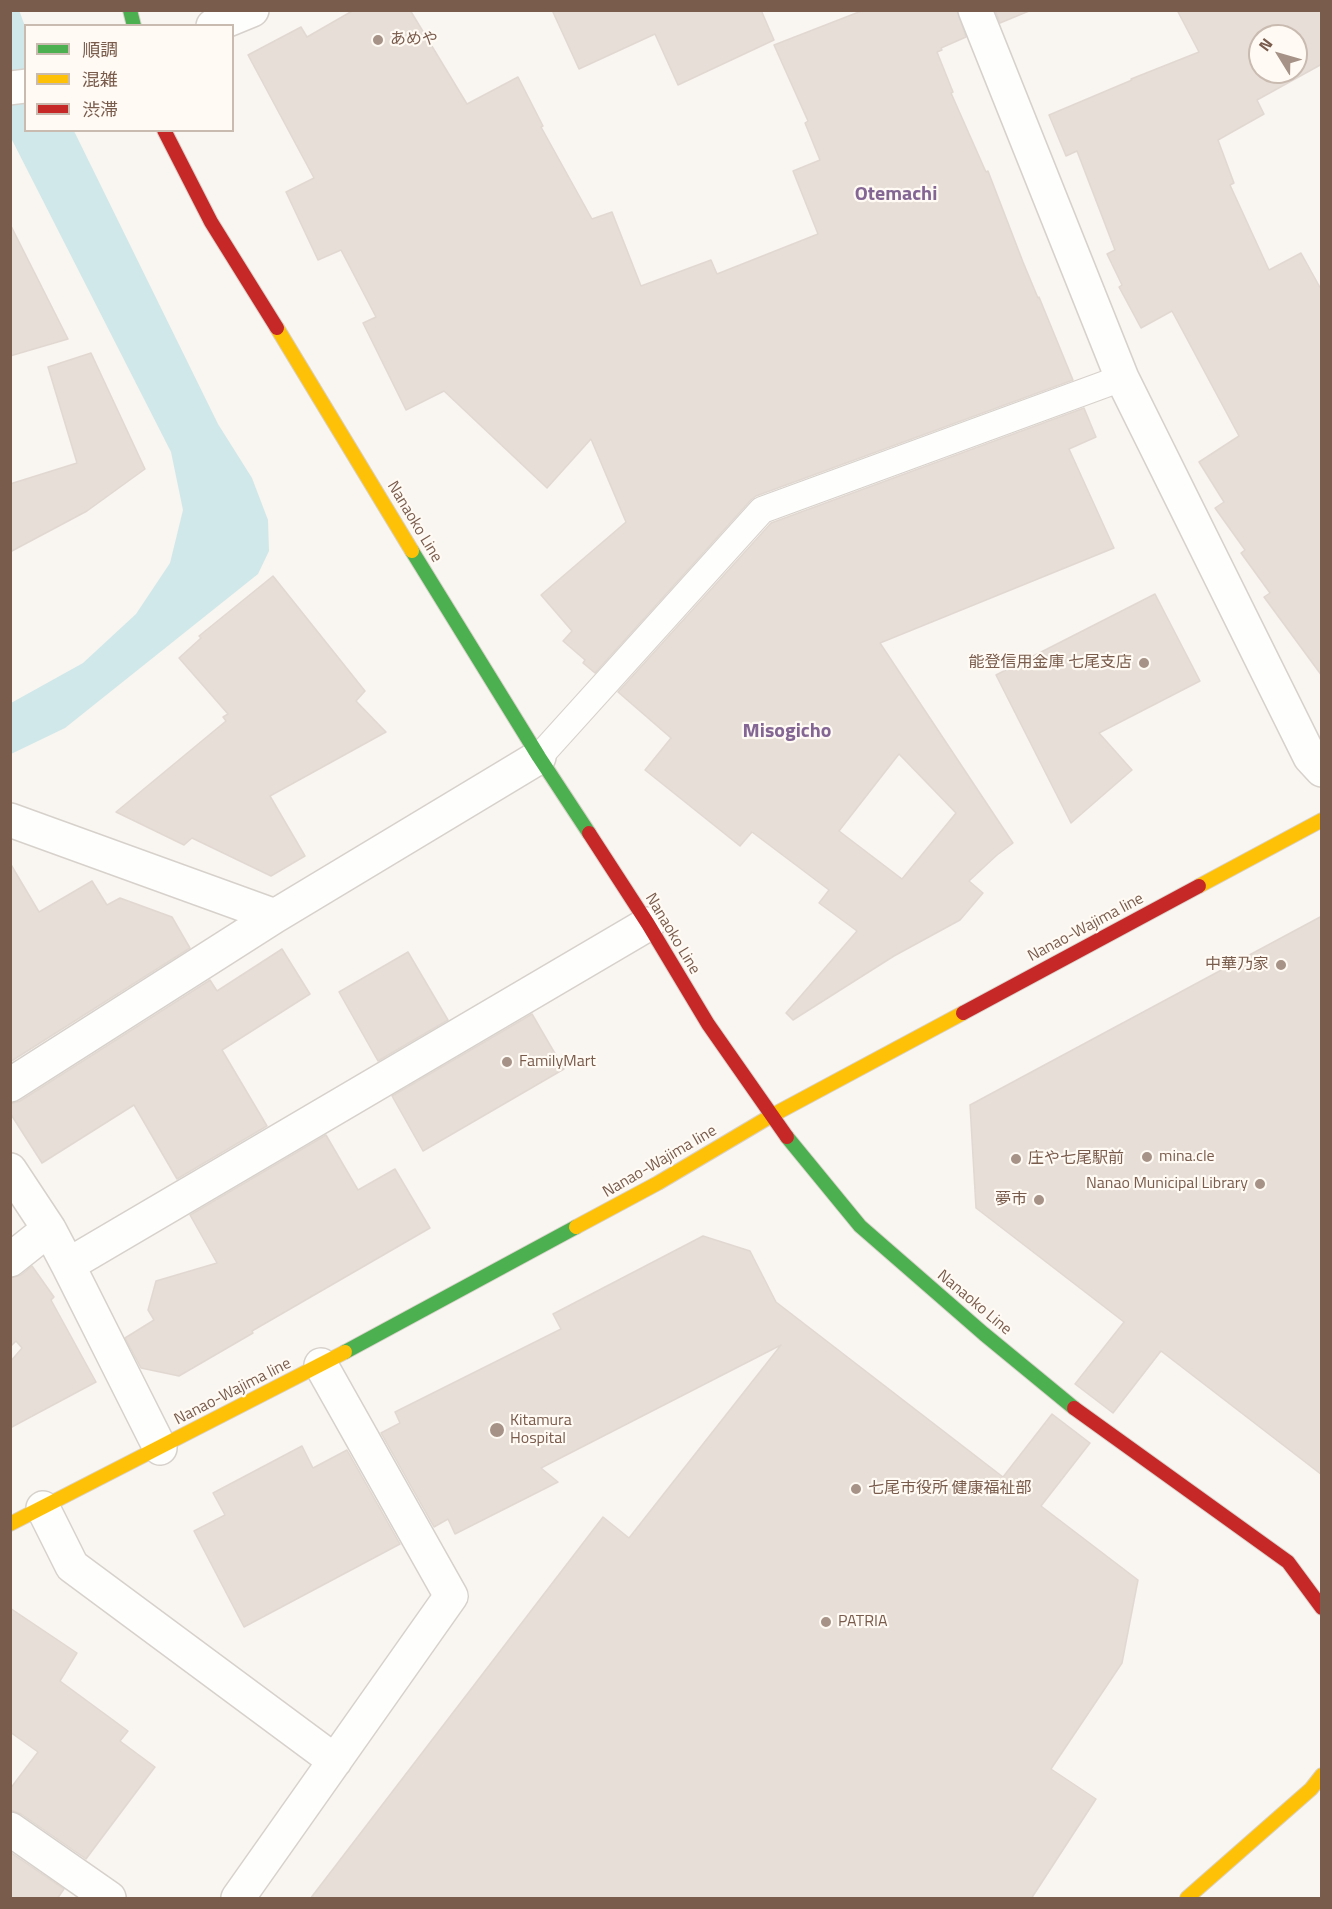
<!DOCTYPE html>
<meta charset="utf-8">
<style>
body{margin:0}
#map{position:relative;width:1332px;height:1909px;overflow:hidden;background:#f9f5f0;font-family:"Titillium Web","Noto Sans JP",sans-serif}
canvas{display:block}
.frame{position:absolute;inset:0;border:12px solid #7a5c4d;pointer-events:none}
.legend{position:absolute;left:24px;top:24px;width:210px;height:108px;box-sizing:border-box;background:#fffaf3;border:2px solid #cabbb1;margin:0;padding:8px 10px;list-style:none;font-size:18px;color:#7a5c4d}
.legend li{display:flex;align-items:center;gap:12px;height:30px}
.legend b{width:30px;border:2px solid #cabbb1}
.north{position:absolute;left:1248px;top:24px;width:60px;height:60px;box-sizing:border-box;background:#fffaf3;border:2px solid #cabbb1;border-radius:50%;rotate:307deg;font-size:16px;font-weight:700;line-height:24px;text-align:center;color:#7a5c4d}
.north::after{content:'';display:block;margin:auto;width:21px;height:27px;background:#a69286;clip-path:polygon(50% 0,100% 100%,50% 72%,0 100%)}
</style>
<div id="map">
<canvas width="1332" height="1909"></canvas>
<div class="frame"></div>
<ul class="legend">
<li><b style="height:8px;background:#4caf50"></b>順調</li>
<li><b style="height:8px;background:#ffc107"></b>混雑</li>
<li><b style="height:8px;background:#c62828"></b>渋滞</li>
</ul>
<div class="north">N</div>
</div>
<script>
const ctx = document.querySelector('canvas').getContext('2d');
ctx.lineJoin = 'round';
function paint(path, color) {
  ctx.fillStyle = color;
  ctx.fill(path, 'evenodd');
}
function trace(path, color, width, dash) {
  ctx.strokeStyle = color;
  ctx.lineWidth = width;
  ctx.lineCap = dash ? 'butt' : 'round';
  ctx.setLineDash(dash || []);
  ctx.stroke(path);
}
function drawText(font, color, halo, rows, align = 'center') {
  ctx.font = font + ' "Titillium Web","Noto Sans JP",sans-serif';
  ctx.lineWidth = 4.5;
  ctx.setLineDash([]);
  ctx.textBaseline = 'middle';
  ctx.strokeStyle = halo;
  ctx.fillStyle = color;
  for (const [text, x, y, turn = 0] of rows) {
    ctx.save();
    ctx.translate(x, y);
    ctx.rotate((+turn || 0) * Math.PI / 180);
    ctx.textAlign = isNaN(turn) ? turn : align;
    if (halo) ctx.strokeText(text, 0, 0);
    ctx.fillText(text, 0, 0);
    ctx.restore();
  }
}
paint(new Path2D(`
 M19,10l7,19v101l48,1 144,293 34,54 16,42 1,31 -11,23 -193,154 -54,26v-51l72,-40 53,-49 34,-51 13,-53 -12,-58 -160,-314v-127z`), '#d0e8ea');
const building = new Path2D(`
 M354,10h56l57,94 51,-27 25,49 -2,1 51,92 20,-7 29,74 70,-26 6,14 101,-40 -25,-63 27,-11 -15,-37 3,-2 -34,-76 90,-35h93l9,27 -25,11 1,2 -5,2 16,40 -2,1 35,79 2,-1 35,91 15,36 1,-1 34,83 -317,116 -5,4 -156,173 -12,-10 2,-3 -22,-19 9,-10 -31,-36 85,-73 -35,-83 -44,49 -103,-97 -38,19 -43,-87 13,-6 -35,-67 -23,10 -32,-68 28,-14 -66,-123 53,-28 6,10z
 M552,10h209l13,30 -96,45 -23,-51 -76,35z
 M995,10h33l1,1 -29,12z
 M1177,10h145v54l-65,36 7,14 -46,26 16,43 -4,2 39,85 32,-17 21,38v385l-58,-79 6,-4 -29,-40 4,-3 -30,-42 9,-6 -25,-40 40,-26 -67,-125 -31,17 -22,-41 3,-2 -15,-31 8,-4 -38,-99 -11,5 -17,-41 83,-35 -1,-1 68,-27zM1260,36h36v36h-36z
 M10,224l58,115 -58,17z
 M91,353l54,116 -58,42 -77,41v-68l67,-21 -29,-96z
 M1084,408l12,29 -27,12 45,99 -234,95 133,200 -16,12 -28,26 14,12 -23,27 -66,36 -101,64 -7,-7 71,-82 -38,-28 10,-13 -77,-58 -12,14 -95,-76 26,-32 -53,-46 153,-169zM899,754l57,59 -54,66 -63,-48z
 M273,576l92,115 -9,10 30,31 -116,64 35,60 -34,20 -79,-38 -8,7 -68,-33 110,-91 -3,-4 5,-3 -49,-56 22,-20 -2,-2z
 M1155,594l45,87 -101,52 33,37 -61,53 -75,-148z
 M10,863l29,49 53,-31 15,24 13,-7 52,19 18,31 -180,114z
 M1322,916v559l-161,-124 -48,62 -38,-29 49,-62 -148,-114 -6,-103z
 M282,949l28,45 -88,56 45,76 -90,53 -43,-74 -92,58 -32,-50v-9l10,-3 190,-121 7,11z
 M408,952l40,68 -70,41 -39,-69z
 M532,1014l32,55 -141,82 -31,-55z
 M326,1135l32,55 37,-21 35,59 -178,103 1,2 -74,43 -38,-8 -16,-30 29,-18 -6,-10 8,-29 61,-18 -27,-48z
 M703,1236l47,15 26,51 227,175 49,-63 38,29 -49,63 97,74 -16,83 -71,106 45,30 -65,100h-721l293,-382 26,21 152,-193 -240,123 17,14 -103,52 -7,-15 -14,8 -53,-94 19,-10 -5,-11 166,-83 -8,-15z
 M32,1266l22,31 -3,3 45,82 -86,46v-66l12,-14 -6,-7 -6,6v-69l11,-3z
 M302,1446l11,22 34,-18 53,94 -156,83 -50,-96 31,-16 -12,-22z
 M10,1608l67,45 -17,28 68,50 -8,10 35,26 -69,92 -65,-45 -11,-4v-21l28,-37 -28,-20z
 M10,1852l54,37 -7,10h-47z`);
paint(building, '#e6ded7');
trace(building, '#e2d8d2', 1.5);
const lane = new Path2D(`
 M539,757l223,-247 360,-132`);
const street = new Path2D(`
 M975,10l147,368 188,379 12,13
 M213,26l39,-16
 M10,88l16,-2
 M10,820l265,96
 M10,1085l265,-169 264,-159
 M10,1170l39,59 19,36 92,183
 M10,1260l39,-31
 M68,1265l580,-341
 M43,1508l29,58 263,195
 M10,1829l99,69
 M238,1898l213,-302 -130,-231`);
const fast = new Path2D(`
 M130,10l4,16
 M412,551l127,206 50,76
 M787,1137l73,89 124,108 90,74
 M345,1352l231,-125`);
const slow = new Path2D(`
 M277,328l135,223
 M1199,886l123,-66
 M576,1227l82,-44 113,-67 192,-103
 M10,1524l335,-172
 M1187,1898l124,-109 11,-14`);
const jam = new Path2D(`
 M164,130l47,92 66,106
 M589,833l59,91 60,100 79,113
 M963,1013l236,-127
 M1074,1408l214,154 34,46`);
trace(lane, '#d7d1cb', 28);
trace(street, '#d7d1cb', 36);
trace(fast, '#d9d2cb', 16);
trace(slow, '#d9d2cb', 16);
trace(jam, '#d9d2cb', 16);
trace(lane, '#fefefd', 26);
trace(street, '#fefefd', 33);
trace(fast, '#4caf50', 14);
trace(slow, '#ffc107', 14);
trace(jam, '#c62828', 14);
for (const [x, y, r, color] of [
 [378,40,6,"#a69286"],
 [1144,663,6,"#a69286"],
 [1281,965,6,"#a69286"],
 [507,1062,6,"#a69286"],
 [1147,1157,6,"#a69286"],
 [1016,1159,6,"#a69286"],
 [1260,1184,6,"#a69286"],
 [1039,1200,6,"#a69286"],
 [497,1430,8,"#a69286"],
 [856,1489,6,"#a69286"],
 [826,1622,6,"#a69286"]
]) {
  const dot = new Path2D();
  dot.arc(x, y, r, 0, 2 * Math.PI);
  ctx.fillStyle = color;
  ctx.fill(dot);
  trace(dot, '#fffaf3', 2);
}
drawText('16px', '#7a5c4d', '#fffaf3', [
 ["あめや",390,40],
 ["能登信用金庫 七尾支店",1132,663,"right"],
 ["中華乃家",1269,965,"right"],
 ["FamilyMart",519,1062],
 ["mina.cle",1159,1157],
 ["庄や七尾駅前",1028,1159],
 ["Nanao Municipal Library",1248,1184,"right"],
 ["夢市",1027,1200,"right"],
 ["Kitamura",510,1421],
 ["Hospital",510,1439],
 ["七尾市役所 健康福祉部",868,1489],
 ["PATRIA",838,1622]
], 'left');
drawText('16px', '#7a5c4d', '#fffaf3', [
 ["Nanaoko Line",414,522,59],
 ["Nanao-Wajima line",1086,928,-28],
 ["Nanaoko Line",672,934,59],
 ["Nanao-Wajima line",660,1162,-30],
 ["Nanaoko Line",974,1303,40],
 ["Nanao-Wajima line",233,1392,-27]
]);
drawText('bold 20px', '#846695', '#fffaf3', [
 ["Otemachi",896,195],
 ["Misogicho",787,732]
]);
</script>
